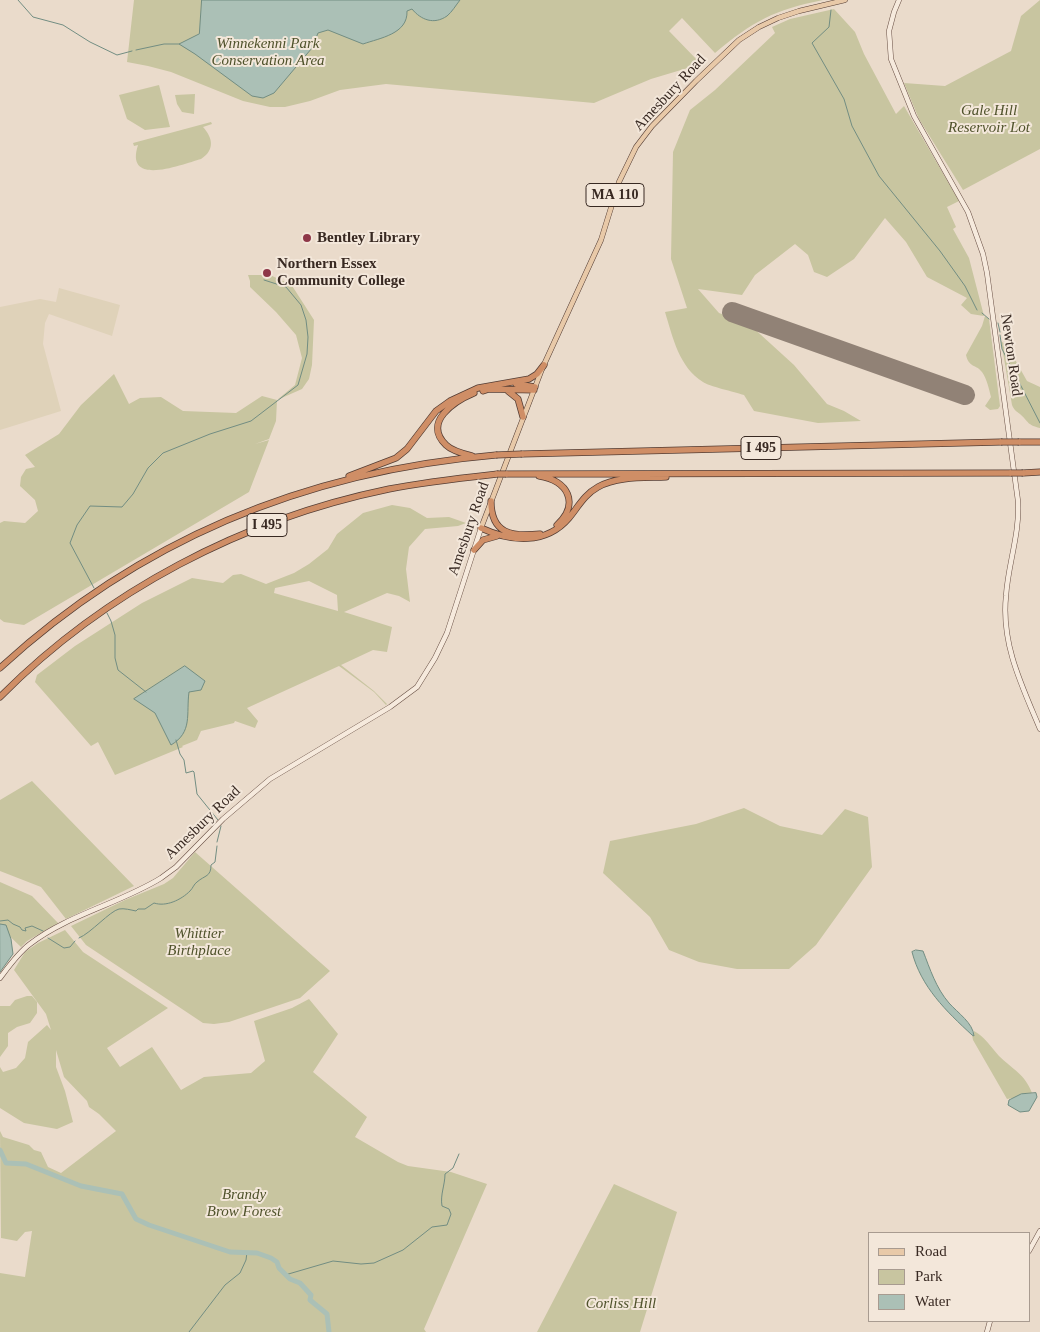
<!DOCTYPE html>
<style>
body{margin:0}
#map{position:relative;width:1040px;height:1332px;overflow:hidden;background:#eadbcb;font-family:"Times New Roman",serif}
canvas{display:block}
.legend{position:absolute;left:868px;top:1232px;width:162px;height:90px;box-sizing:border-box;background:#f3e7da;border:1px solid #a89b90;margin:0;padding:6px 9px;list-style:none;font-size:15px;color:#382922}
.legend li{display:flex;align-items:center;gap:10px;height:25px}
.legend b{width:25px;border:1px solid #a89b90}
</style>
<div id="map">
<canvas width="1040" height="1332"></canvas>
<ul class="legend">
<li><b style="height:6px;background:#e8c9a8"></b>Road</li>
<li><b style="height:14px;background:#c8c5a0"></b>Park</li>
<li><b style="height:14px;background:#abc0b6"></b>Water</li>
</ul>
</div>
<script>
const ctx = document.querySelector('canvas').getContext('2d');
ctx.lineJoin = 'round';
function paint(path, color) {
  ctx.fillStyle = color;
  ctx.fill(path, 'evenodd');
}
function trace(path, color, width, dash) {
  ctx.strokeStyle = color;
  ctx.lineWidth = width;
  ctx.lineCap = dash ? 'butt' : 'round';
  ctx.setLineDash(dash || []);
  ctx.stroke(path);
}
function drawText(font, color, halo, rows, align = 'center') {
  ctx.font = font + ' "Times New Roman",serif';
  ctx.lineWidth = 4;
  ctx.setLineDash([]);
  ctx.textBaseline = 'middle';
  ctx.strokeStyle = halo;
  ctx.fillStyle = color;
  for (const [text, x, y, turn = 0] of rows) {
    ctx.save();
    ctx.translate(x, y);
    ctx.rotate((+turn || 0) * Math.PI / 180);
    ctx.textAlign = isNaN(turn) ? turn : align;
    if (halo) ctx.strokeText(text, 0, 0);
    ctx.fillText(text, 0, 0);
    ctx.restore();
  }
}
paint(new Path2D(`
 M59,288l61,17 -8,31 -63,-22 -4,9 -2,21 18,67 -61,19v-123l40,-8 16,3z`), '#dfd2b9');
paint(new Path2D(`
 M134,0h689c-49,10 -70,21 -108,53l-33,-35 -13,13 32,33 -50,15 -57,24 -208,-19 -46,6 -30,11 -25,6h-15l-27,-6 -72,-29 -23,-6 -21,-4z
 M1040,0v149l-77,41 -44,-71 -15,-36 41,3 66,-35 10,-35z
 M834,9l21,23 9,22 32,60 8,-8 55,95 -12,6 9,20 -3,2 16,29 15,58 -13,-2 -10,-9 6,-7 -40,-21 -21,-35 -21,-24 -31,41 -27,18 -13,-5 -6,-17 -13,-11 -40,31 -13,20 -44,-6 21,24 30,11 45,41 33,39 17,7 17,10 -43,2 -64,-12 -10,-16c-9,-3 -36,-9 -41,-13 -24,-15 -30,-44 -38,-70l22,-4 -16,-49 2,-107 17,-42 25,-20 60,-57 -3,-6 18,-8z
 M159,85l11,42 -25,3 -18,-11 -8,-24z
 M195,94l-1,20 -12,-2 -5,-8 -2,-9z
 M211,122l1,2 -9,3c10,11 12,23 -2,32 -18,5 -77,29 -63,-14l-4,1 -1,-3z
 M248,275h22l13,6h6l25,39 -2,45 -3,14 -7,10 -25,11 -1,21 -7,18 -14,5 14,-4 -20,52 -225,133 -20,-3 -4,-3v-96l4,-2 21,2 13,-12 -3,-11 -15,-14 1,-9 5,-8 9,-2 -10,-12 34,-21 22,-29 33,-31 15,30 11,-6 21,-1 22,14 53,2 26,-17 15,4 18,-15 7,-27 -6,-23 -20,-23 -26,-25v-6z
 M985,316l4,3 11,87 -2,3 -8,1 -5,-4 6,-9c-2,-8 -4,-18 -9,-25 -6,-8 -13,-4 -16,-17l16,-29z
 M1001,341l7,6 19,34 13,6v41c-13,-3 -11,-6 -20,-14 -4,-3 -6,-4 -8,-9z
 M392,505l18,3 17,10 22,-1 17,6 -8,3 -33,3 -16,18 -3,22 4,33 -11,-6 -12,-3 -43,19 48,15 -5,25 -14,-2 -32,15 33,26 13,13 -1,1 -12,-13 -35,-26 -92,42 11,13 -3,7 -20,-7 -1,2 -33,8 -4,9 -15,6 1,1 -68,28 -17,-33 -7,4 -56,-64 2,-7 38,-29 67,-43 50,-25 31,5 10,-8 8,-1 25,10 28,-11 15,-9 19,-15 9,-15 26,-21zM309,581l28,14 1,16 -64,-18 1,-5z
 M32,781l102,105 -68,33 -25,-32 -41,-16v-71z
 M744,808l36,18 42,9 23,-26 23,8 4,50 -56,78 -27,24h-52l-38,-7 -30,-12 -19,-33 -47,-44 7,-32 86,-17z
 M195,852l135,119 -30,27 -71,24 -15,2 -11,-1 -117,-78 -15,-19 54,-26 39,-16 9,-6z
 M0,882l32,14 26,27 -31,18 -6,6 -21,-20z
 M65,930l18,22 85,56 -61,40 13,19 32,-20 29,43 23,-13 47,-4 14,-12 -11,-40 38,-13 17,-9 29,35 -25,38 54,45 -12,20 43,25 10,4 43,6 36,12 -63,145 2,3h-426v-59l25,4 7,-46 -7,1 -8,9 -16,-3 -1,-107 3,6 26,8 5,5 7,2 7,15 13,6 55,-42 -17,-17 -10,-7 -2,-6 -23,-24 -8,-27v17l9,24 8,31 -16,7 -33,-6 -24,-15v-41l3,5 13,-4 9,-10 3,-16 19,-17 4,5 -5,-16 -32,-44 11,-18 13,-9z
 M27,996h5l5,6v11l-7,10 -13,4 -9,6v13l-8,11v-51h10l5,-6z
 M974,1031c10,5 17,16 25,25 13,13 26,18 33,37l-11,1 -3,3 -11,2 -34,-59 -1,-5h2z
 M614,1184l63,28 -37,120h-103z`), '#c8c5a0');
const water = new Path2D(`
 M202,0h258c-4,5 -8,12 -13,16 -13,9 -26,4 -35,-7l-5,2c1,23 -27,27 -44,33l-35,-14 -10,3 -6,15 -38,45 -11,5 -11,-2 -57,-42 -16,-10 20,-10z
 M185,666l20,15 -4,9 -12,2c-3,22 4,40 -18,53l-16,-32 -21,-14z
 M0,924l6,1 5,14 2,15 -13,18z
 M916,950l7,1c7,18 13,37 26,52 9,10 24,20 25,33l-2,-1c-26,-24 -51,-48 -60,-83z
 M1036,1093l1,4 -8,14 -9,1 -12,-7 1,-5 12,-6z`);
paint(water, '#abc0b6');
trace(water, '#728d82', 1);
trace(new Path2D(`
 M18,0l15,17 30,8 27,17 27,13 15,-4
 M831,10l-2,17 -17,16 32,56 8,27 27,50 61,75 25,35 12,24
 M136,50l28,-6h15
 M982,313l7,6
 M998,323l2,9
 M1000,335l2,14 38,74
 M94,588l-24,-45 7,-18 13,-19 32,1 11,-13 15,-26 15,-15 47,-19 41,-13 47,-36 9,-31 1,-17 -2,-17 -5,-15 -15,-18 -22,-7
 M107,613l4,8 4,14v23l3,12 28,22
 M176,740l4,14 4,6 2,13 7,-2 1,1 3,22 21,26
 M217,842l4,-16
 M0,921l8,-1 5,4 7,3 2,3 4,1 -1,-3 7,-2 11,5
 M48,938l16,10 6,-1 5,-6
 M79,938c12,-5 31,-27 40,-29 5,-1 12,1 17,2l2,-2h7l9,-6c12,4 27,-3 36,-12 3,-3 4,-7 7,-9 8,-7 14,-5 14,-17l4,-3 2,-16
 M285,1275l48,-14 28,3 13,-1 29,-13 29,-23 15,-2 4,-11 -2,-5 -7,-3c-2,-11 3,-21 3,-32l8,-6 6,-14
 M189,1332l36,-47 15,-12 6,-13 1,-8`), '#728d82', 1);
trace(new Path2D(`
 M0,1150l6,13 20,1 55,22 41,8 14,25 13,6 81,27 27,1 14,5 6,4 2,6 11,11 10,4 11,12 -1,5 17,14 2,18`), '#abc0b6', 5);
trace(new Path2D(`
 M732,312l233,83`), '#918276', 20);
const secondary = new Path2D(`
 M899,0l-5,12 -5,19 2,28 23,57 54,96 15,42 4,19 31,228c2,33 -10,63 -12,95 -5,48 16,90 34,133
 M0,978c9,-12 18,-25 30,-34 37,-29 91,-41 131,-66l15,-11 47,-48 47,-40 120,-72 27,-20 18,-29 12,-25 34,-105
 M1029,1251l11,-20
 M987,1332l3,-11`);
const primary = new Path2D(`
 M481,528l61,-159 59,-129 18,-58 17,-35 16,-21 44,-45 43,-41 20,-13 19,-9 21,-7 46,-11`);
const highway = new Path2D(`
 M516,384l19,3
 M483,391l6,-2 45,1
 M508,391l10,8 5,18
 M1019,442h21
 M522,454l479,-12
 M472,456c-8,-2 -20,-5 -26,-11 -24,-23 9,-44 28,-52
 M1023,473l17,-1
 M506,474l505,-1
 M349,476l47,-18 11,-9 29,-38 14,-10 28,-13 51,-9 8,-5 7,-9
 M539,476c29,4 41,28 18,49
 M491,501c0,33 21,36 49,33
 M481,528c30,14 65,17 88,-10 9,-11 16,-24 29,-31 19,-11 47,-9 68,-10
 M474,550l9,-10 14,-4
 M0,668c140,-129 308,-197 496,-213
 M0,697c105,-106 243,-178 389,-208 35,-7 72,-11 108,-15`);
trace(secondary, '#684f44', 5.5);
trace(primary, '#543d34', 5.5);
trace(highway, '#543d34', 7);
trace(secondary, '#f6eadd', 4.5);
trace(primary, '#e8c9a8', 4.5);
trace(highway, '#cf8e66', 5.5);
const highwayBridge = new Path2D(`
 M1001,442h18
 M496,455l26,-1
 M1011,473h12
 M497,474h9`);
trace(highwayBridge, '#543d34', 7, []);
trace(highwayBridge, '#cf8e66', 5.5);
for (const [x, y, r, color] of [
 [307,238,5,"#8e3748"],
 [267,273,5,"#8e3748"]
]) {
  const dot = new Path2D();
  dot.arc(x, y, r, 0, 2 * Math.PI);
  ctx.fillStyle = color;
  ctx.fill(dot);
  trace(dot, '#f3e7da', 2);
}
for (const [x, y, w] of [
 [615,195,58],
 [761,448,40],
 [267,525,40]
]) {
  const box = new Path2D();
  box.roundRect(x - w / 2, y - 11.5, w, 23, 4);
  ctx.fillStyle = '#f3e7da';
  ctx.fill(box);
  trace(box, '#382922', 1);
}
drawText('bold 14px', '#382922', null, [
 ["MA 110",615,195],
 ["I 495",761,448],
 ["I 495",267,525]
]);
drawText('italic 15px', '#4f522b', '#f3e7da', [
 ["Winnekenni Park",268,44],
 ["Conservation Area",268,61],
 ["Gale Hill",989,111],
 ["Reservoir Lot",989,128],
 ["Whittier",199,934],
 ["Birthplace",199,951],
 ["Brandy",244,1195],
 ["Brow Forest",244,1212],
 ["Corliss Hill",621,1304]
]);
drawText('15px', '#382922', '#f3e7da', [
 ["Amesbury Road",670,93,-47],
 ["Newton Road",1011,355,82],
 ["Amesbury Road",469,529,-71],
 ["Amesbury Road",203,823,-44]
]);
drawText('bold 15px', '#382922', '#f3e7da', [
 ["Bentley Library",317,238],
 ["Northern Essex",277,264],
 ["Community College",277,281]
], 'left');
</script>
